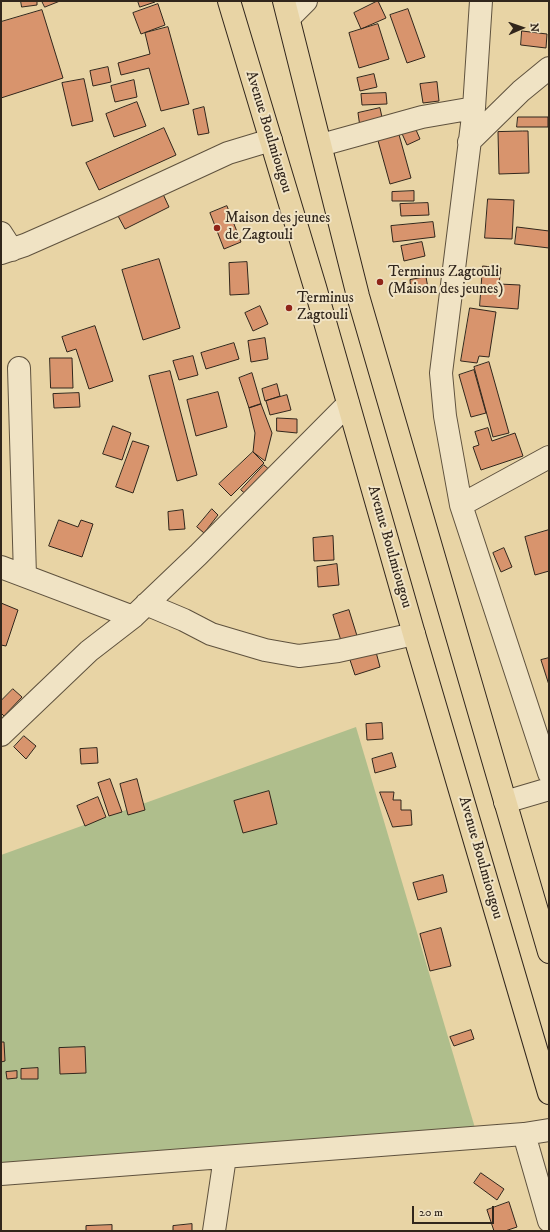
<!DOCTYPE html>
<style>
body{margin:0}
#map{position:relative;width:550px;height:1232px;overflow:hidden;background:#e8d4a5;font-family:"IM FELL DW Pica",serif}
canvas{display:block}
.frame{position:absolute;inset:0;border:2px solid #31261c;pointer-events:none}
.north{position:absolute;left:502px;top:8px;width:40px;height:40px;-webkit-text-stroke:3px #f0e3c4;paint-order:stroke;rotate:88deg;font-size:11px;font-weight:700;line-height:16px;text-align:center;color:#31261c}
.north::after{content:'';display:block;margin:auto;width:14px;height:18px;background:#31261c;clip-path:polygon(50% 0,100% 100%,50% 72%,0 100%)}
.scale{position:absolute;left:412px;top:1206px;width:82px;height:18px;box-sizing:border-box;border:2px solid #31261c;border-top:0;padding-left:5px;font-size:12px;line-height:14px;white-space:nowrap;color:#31261c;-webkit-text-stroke:3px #f0e3c4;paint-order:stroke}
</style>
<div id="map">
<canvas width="550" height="1232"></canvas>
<div class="frame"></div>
<div class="north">N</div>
<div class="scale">20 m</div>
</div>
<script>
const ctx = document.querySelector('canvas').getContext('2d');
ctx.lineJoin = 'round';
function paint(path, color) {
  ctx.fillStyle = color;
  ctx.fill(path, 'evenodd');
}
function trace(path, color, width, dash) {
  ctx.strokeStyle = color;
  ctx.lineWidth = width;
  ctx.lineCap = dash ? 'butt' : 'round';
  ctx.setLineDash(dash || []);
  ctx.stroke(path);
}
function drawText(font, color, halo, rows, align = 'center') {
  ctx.font = font + ' "IM FELL DW Pica",serif';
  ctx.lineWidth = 4;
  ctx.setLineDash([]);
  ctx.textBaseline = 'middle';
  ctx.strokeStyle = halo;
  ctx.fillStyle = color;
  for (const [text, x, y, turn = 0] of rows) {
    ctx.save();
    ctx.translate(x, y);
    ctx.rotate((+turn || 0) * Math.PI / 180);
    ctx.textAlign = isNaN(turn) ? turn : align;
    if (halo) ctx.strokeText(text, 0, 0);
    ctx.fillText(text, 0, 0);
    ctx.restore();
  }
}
paint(new Path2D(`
 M356,727l122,411 -477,36v-319z`), '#afbe8c');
const building = new Path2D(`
 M21,1h16v4l-15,2z
 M42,1h18l-15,6z
 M138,1h16l1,1 -15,5z
 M378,1l8,17 -25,11 -7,-16z
 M158,4l7,21 -24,9 -8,-21z
 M408,9l17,48 -18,6 -17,-48z
 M42,10l21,68 -62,20v-76z
 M378,24l11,35 -30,9 -10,-35z
 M168,27l21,77 -28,7 -12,-43 -28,7 -3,-12 32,-9 -5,-21z
 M522,31l25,3 -1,14 -25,-3z
 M108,67l3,15 -18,4 -3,-15z
 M374,74l3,13 -17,4 -3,-13z
 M84,79l9,42 -21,5 -10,-43z
 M134,80l3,17 -22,5 -4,-16z
 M437,82l2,19 -16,2 -3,-19z
 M386,93l1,11 -25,1 -1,-11z
 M137,102l9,24 -32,11 -8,-23z
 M204,107l5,26 -11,2 -5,-25z
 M380,108l3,14 -23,5 -2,-14z
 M518,117h30v10h-31z
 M413,123l7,16 -13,6 -7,-16z
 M164,128l12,27 -77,35 -13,-27z
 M398,131l13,47 -21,6 -13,-47z
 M523,131h5l1,42 -30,1 -1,-42z
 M414,191v10h-22v-9z
 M163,194l6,13 -44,22 -7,-13z
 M488,199l26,1 -2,39 -27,-1z
 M428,203l1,12 -28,1 -1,-12z
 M227,206l14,36 -17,7 -14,-36z
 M433,222l2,15 -42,5 -2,-16z
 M517,227l32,4v17l-34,-4z
 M422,242l3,14 -21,5 -3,-15z
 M159,259l21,69 -37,12 -21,-70z
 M247,262l2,32 -19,1 -1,-32z
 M483,266l18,2 -2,16 21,1 -2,24 -38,-3z
 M426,277l2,11 -17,3 -1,-11z
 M260,306l8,18 -15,7 -8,-18z
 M470,308l26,4 -7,45 -10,-1 -2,7 -16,-2z
 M95,326l18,55 -24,8 -13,-40 -9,3 -5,-15z
 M265,338l3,21 -17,3 -3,-21z
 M234,343l5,16 -33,10 -5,-16z
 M193,356l5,19 -19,5 -6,-19z
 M50,358h22l1,30h-22z
 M489,362l20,71 -16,4 -19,-70z
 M474,370l12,43 -15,4 -12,-42z
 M170,371l27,104 -20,6 -28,-105z
 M252,373l9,31 -12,4 -10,-30z
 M277,384l3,12 -15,5 -3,-12z
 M218,392l9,35 -31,9 -9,-36z
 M79,393l1,14 -26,1 -1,-14z
 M287,395l4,15 -21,5 -4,-14z
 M261,404l11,29 -7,28 -12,-9 2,-19 -6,-25z
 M277,418l20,1v14l-20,-2z
 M113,426l18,7 -9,27 -19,-6z
 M488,428l4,13 23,-8 8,23 -42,14 -8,-23 6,-2 -4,-13z
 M133,441l16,5 -16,47 -17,-6z
 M253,452l11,11 -33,33 -12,-12z
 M264,465l8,7 -23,25 -8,-7z
 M212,509l6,6 -14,18 -7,-6z
 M183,510l2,19 -16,1 -1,-18z
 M59,520l19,7 3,-7 12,4 -11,33 -33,-11z
 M549,530v41l-14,4 -10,-38z
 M333,536l1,24 -20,1 -1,-23z
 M504,548l8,19 -11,5 -8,-19z
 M337,564l2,21 -21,2 -1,-20z
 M1,603l17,7 -12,36 -5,-1z
 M349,610l9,29 -16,5 -9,-29z
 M376,652l4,15 -25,8 -5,-15z
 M549,658v27l-8,-25z
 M13,689l9,8 -18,19 -3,-3v-12z
 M382,723l1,16 -16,1 -1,-16z
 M24,736l12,10 -10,13 -12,-12z
 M97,748l1,15 -17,1 -1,-15z
 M392,753l4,14 -21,6 -3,-14z
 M110,779l12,33 -13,4 -11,-33z
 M137,779l8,31 -17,5 -8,-31z
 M269,791l8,33 -34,9 -9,-32z
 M380,792h14l-1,8h8v10h10l1,15 -19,2z
 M98,797l8,20 -21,9 -8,-20z
 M443,875l4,17 -29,8 -5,-17z
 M441,928l10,38 -21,5 -10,-37z
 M471,1030l3,9 -20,7 -4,-9z
 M1,1042h3l1,19 -4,1z
 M85,1047l1,26 -26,1 -1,-26z
 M38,1068v11h-17v-10z
 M17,1071v7l-10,1 -1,-7z
 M481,1173l23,16 -7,11 -23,-17z
 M509,1202l8,25 -12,4h-11l-7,-21z
 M192,1224v7h-19v-5z
 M112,1225v6h-26v-5z`);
paint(building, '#d8946d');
trace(building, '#31261c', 1);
const street = new Path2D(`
 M481,1l-7,107 -33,265 4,43 16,89 88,268
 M289,18l17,-17
 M469,142l52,-51 28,-23
 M321,145l101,-28 52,-9
 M1,233l11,17
 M1,253l24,-8 84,-37 119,-55 43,-13
 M19,368l6,208
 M461,505l88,-48
 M1,567l132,50
 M146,604l38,16 27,14 54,16 34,6 39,-5 76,-17
 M1,735l88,-84 44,-34 65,-62 150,-151
 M505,802l44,-13
 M524,1134l25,87
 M1,1174l523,-40 25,-4
 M214,1231l11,-74`);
const highway = new Path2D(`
 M229,1l86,286 99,347 135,459
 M284,1l74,295 191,656`);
trace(street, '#5f523e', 24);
trace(highway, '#31261c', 24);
trace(street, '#f0e3c4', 22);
trace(highway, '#e8d4a5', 22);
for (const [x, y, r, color] of [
 [217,228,4,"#8f2418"],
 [380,282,4,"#8f2418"],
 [289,308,4,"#8f2418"]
]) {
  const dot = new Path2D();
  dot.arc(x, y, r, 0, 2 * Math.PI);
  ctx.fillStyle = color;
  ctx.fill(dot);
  trace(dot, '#f0e3c4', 1.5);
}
drawText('15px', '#31261c', '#f0e3c4', [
 ["Avenue Boulmiougou",268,132,73],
 ["Avenue Boulmiougou",389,547,74],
 ["Avenue Boulmiougou",480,858,74]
]);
drawText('15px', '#31261c', '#f0e3c4', [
 ["Maison des jeunes",225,219],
 ["de Zagtouli",225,236],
 ["Terminus Zagtouli",388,273],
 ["(Maison des jeunes)",388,290],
 ["Terminus",297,299],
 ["Zagtouli",297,316]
], 'left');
</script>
